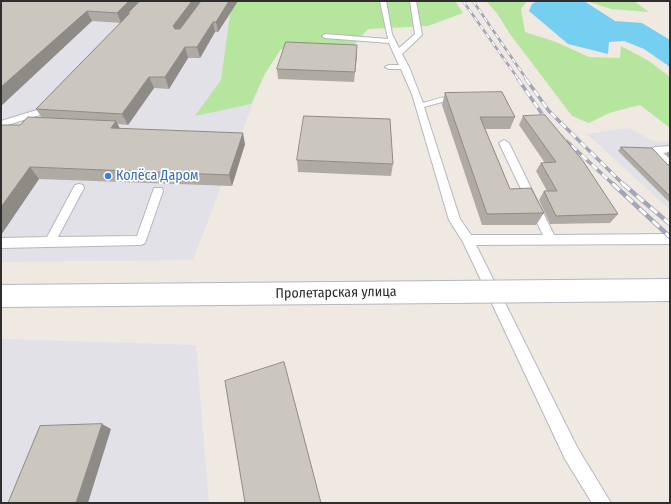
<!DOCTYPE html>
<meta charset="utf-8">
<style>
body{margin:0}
#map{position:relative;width:671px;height:504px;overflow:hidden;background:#efe9e1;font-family:"Fira Sans Condensed",sans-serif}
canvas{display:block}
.frame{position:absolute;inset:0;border:2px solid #2e2e2e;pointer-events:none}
</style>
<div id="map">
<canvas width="671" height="504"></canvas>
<div class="frame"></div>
</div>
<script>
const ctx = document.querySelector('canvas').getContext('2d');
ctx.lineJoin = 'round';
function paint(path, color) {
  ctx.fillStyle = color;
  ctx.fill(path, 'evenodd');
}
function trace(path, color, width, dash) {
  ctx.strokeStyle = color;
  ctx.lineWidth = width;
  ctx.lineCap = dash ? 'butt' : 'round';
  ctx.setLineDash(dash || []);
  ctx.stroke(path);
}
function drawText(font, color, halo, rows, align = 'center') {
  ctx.font = font + ' "Fira Sans Condensed",sans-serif';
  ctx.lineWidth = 3.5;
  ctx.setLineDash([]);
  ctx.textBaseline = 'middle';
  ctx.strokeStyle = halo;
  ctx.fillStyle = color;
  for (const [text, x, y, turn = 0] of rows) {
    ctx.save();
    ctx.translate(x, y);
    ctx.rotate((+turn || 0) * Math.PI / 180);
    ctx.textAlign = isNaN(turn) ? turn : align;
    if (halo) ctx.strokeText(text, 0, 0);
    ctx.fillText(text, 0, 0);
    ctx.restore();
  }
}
paint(new Path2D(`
 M1,1h291l-99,259 -192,2z
 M629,128l24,13 17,1v68l-83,-76z
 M1,339l195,6 13,158h-208z`), '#e3e1e8');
paint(new Path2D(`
 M232,1h223l8,12 -35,13 -60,3 -16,18 -71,2 -16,25 -14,30 -56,12 26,-36z
 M486,1h41l-6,8 4,23 31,10 33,15 31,1 1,-12 28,15 21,16v51l-30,-23 -31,8 -20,10 -17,-7 -62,-82 -14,-22z
 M586,1h48l15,11 -38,-3z`), '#b6e59e');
paint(new Path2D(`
 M538,1h46l31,20 27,2 28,17v27l-26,-18 -20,-8 -15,1 -1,12 -40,-10 -39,-33 3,-7z`), '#75cff0');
const lane = new Path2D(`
 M380,1h6l6,33 7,14 16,-14 -5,-33h6l6,34 -20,19 7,13 14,36c10,-3 33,-11 41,-4l-4,3h-18l-18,5 36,112 11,16h72l-44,-92 5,-3 5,3 45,92 116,-1v10l-194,1 101,202 34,56h-19l-27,-44 -102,-217 -14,-22 -37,-126 -11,-25h-12l-4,-2 4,-2h10l-10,-22 -64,-5 -3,-2 3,-2 63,5z
 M50,99l4,3 -11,12 -42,13v-6l36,-11 10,-10z
 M670,146v6l-7,1 7,6v9l-4,-1 -16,-17 5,-3z
 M79,184l4,1 1,3 -26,49 79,-1 16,-45 1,-3h8l1,3 -18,52 -4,2 -140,3v-10l46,-1 28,-52z`);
trace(lane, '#b4b7c1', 2);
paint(lane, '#fff');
const railFar2 = new Path2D(`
 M463,1l56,79
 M473,1l54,79`);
const railFar1 = new Path2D(`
 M518,79l31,45
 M526,79l23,32 75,74
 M561,136l53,49`);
const rail = new Path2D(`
 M613,184l57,53
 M623,184l47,40`);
trace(railFar2, '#a3a6b8', 2.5);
trace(railFar1, '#a3a6b8', 3.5);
trace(rail, '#a3a6b8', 4.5);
trace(railFar2, '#fff', 1.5, [5]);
trace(railFar1, '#fff', 2.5, [7]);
trace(rail, '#fff', 3, [9]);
const secondaryBridge = new Path2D(`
 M1,296l669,-6`);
trace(secondaryBridge, '#b4b7c1', 24, []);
trace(secondaryBridge, '#fff', 22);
paint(new Path2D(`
 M1,1h237l-20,31h-3l-15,26h-12l-19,31 -15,-1 -26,37 -10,-1 2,5 125,15 -13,42 -193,-7 -38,56 19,-110 22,-7 -6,-9 85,-86 -29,-2 -91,85z
 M357,54l-3,28 -76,-3 -1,-10z
 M445,93l70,24 -5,12h-25l25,60 34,24 -8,12h-54l-40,-120z
 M523,116l95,98 -8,9 -60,1 -11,-24 5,-9h3l-11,-20 5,-8h4l-26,-38z
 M621,147l49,18v38l-52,-52z
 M670,150v8l-4,-4z
 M297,160l96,4 -2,12 -93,-4z`), '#afaba4');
paint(new Path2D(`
 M129,1h14l-13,12h-2l1,2 -8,8 -4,-10z
 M192,1h9l-24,35 -4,-10z
 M229,1h9l-20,31 -2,-10z
 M87,11l5,10 -91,85v-19z
 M213,22l2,10 -15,26 -3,-11z
 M357,45v9l-3,28 1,-10z
 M185,47l3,11 -19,31 -4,-12z
 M149,77l5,11 -26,37 -6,-11z
 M116,121l6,12 -11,-5z
 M243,133l2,11 -13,42 -3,-11z
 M30,167l9,12 -38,56v-28z
 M102,424l9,5 -23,74h-12z`), '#8e8b86');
const building = new Path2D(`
 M1,1h128l-12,12 -30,-2 -86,76z
 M140,1h52l-19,25 2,3h5l21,-28h28l-13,21h-3l-16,25h-12l-20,30h-16l-27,37 -86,-5 94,-96h-2z
 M286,42l71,3 -2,27 -78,-3z
 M502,92l13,25h-35l30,72 21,-1 13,25 -57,1 -42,-121z
 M545,115l38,46 35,53 -62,2 -12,-25h13l-16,-28 15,-1 -33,-46z
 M304,116l86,3 3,45 -96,-4z
 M28,117l88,4 -5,7 132,5 -14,42 -199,-8 -29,40v-82h19z
 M621,147l31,1 16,17h2v31z
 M284,362l37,141h-76l-20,-122z
 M102,424l-26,79h-68l32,-77z`);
paint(building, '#cbc7bf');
trace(building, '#8e8b86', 1);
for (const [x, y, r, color] of [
 [108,176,4,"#3f7fe0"]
]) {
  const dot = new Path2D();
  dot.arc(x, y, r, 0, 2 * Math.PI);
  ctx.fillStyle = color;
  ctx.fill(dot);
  trace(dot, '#fff', 1.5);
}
drawText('14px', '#366cbe', '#fff', [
 ["Колёса Даром",116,176]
], 'left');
drawText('14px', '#2e2e2e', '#fff', [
 ["Пролетарская улица",336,293,-1]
]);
</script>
